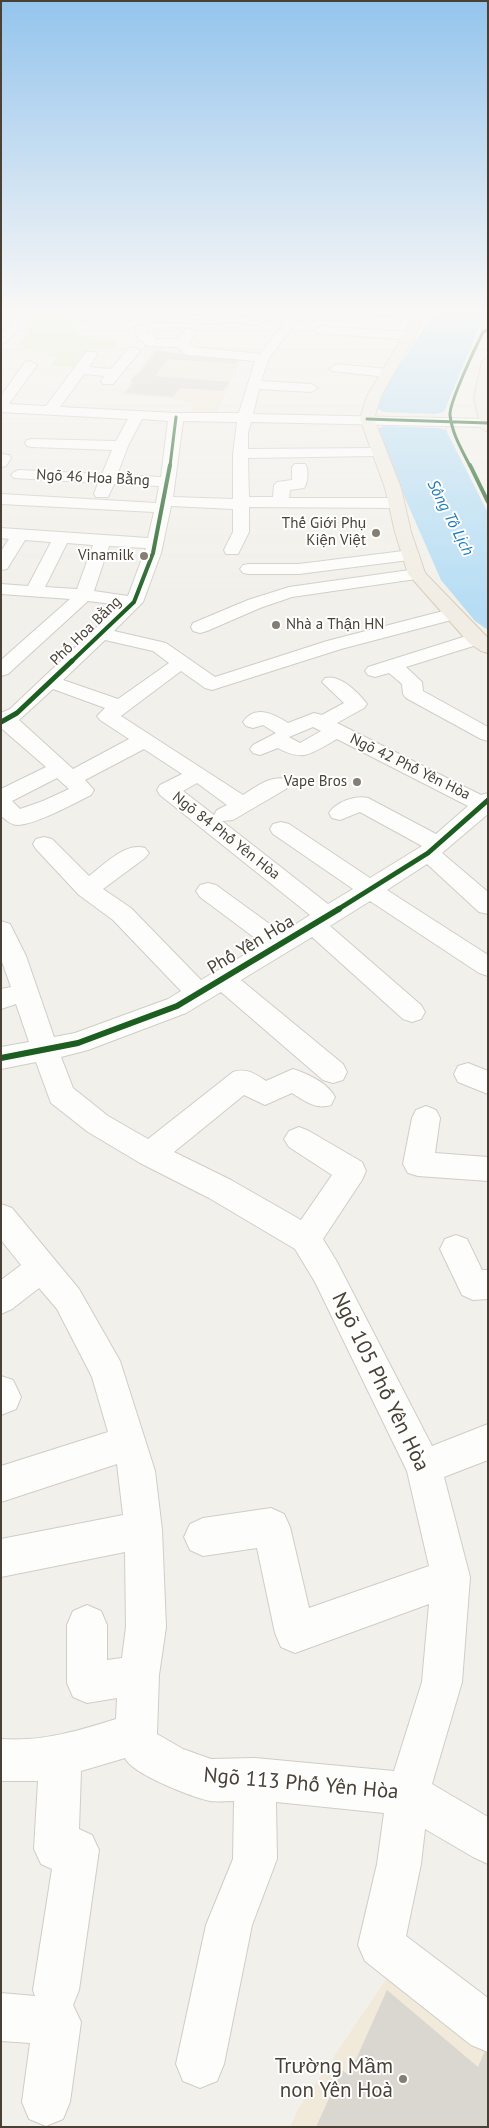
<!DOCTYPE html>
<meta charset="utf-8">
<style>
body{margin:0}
#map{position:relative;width:489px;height:2128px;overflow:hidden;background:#f2f0ea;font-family:"PT Sans",sans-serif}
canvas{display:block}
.frame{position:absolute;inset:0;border:2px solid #494135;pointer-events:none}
</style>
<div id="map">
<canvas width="489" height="2128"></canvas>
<div class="frame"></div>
</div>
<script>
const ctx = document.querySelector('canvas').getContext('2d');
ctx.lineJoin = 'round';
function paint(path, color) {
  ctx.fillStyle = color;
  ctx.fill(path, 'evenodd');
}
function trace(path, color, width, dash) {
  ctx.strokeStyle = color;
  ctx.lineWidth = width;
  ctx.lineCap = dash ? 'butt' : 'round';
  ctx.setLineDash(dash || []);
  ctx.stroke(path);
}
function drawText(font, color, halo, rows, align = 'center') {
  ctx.font = font + ' "PT Sans",sans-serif';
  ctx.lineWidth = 4;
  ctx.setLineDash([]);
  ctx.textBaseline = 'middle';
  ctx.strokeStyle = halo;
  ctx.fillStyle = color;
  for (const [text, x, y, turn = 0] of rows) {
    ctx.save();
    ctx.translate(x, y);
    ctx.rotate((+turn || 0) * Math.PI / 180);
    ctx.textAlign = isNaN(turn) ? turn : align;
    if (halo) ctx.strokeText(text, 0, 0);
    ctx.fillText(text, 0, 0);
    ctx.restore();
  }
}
paint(new Path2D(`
 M153,350l89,7 -25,56h-27l3,-10 -10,-1v-2l-62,-5z
 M389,1975l99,72v80h-198l7,-16z`), '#f1eadb');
paint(new Path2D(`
 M1,311h76l-3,4 16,4v1l-13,5v5l2,4 18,5 20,2v7h-20l-10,20 -37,-2 6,-8 -10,-1 4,-5 -30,-2 2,-4 -6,-1 12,-12 -3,-1 5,-12 -29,-3z`), '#e0efc7');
paint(new Path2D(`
 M435,311h51l-42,101 3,20 41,81v117l-13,-9 -34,-41 -47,-107 -15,-42 -1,-22 5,-18z`), '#b6ddf4');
paint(new Path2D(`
 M378,409l6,3 51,2 9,-2 2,18 -7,-2 -55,-2 -5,2z`), '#f2f0ea');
paint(new Path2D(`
 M157,350l16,3 67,5 -4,6 -68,-5 -13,17 74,6 -6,9 -43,-3 -7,9 -48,-4 9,-11h-4l6,-8h3z
 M387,1990l91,77 10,-23v83h-172l26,-57 7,5z`), '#dad7d1');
const minor = new Path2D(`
 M146,311h12l2,4 54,1 2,-5h12l-2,4 32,2 6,4 -6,4 -35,-3 -5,2 -63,-2 -4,-1z
 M293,311h12l-36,47 -8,23 50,3 7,4 -7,4 -52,-3 -6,25 235,5v8l-237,-5 -3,11v16l130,-1 5,1 2,3 -2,3 -5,1 -130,2 1,39h24l1,-12 3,-3 15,-2v-13l3,-3h10c4,5 3,19 -1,24l-14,2 -1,8h107l6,2 2,3 -2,3 -6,2 -147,-1v25l-11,22h-12l-2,-4 9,-18v-23l-62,-3 -10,47 -18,49 -29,29 52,12 49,34 112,-36 120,-31 6,-1 6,1 3,4 -3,4 -118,31 -129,41 -7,-2 -24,-17 -60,45 122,79c13,-8 27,-20 43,-16l3,5 -3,5 -53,31 -11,1 106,83 25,-15 -80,-55 -3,-5 3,-5 8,-2 8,2 81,54 52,-32 -62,-34 -20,8 -8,-2 -3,-5c7,-11 26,-18 39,-15l68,36 32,-28 -131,-67c-24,13 -33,24 -59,9l-18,7 -7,-2 -3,-4 3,-4 23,-12 -13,-8 -10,3 -7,-2 -3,-4c12,-18 31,-8 45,1l26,-10 8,2 22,-12 -22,-21 3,-4c15,-4 33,14 42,26l-3,4 -27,15 144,72 7,-2v21l-46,39 46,39v22l-9,-2 -52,-48 -40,26 101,65v21l-9,-3 -109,-72 -40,25 91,79 4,7 -4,7 -9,3 -9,-3 -91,-82 -71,43 102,84 4,8 -4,8 -10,3 -10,-3 -102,-88 -35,21 -98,37 -27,7 12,31 35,28 40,23 85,-67c14,-4 21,1 33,9l27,-12c15,5 35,14 42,28l-4,8c-16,5 -26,-4 -39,-12l-27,12 -21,-10 -70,57 57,28 70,40 31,-45 -43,-28 -5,-8 5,-8 10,-4 10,4 53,31 4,9 -4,9 -39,59 14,23 95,184 56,-22v36l-44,17 26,100 -8,105 -30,102 56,33v47l-15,-7 -48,-28 -4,35 -15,72 82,62v54l-17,-7 -106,-84 -7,-16 19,-81 7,-51 -108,-11 1,57 -25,66 -28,139 -7,17 -17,7 -17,-7 -7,-17 30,-139 27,-66 1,-58c-8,0 -17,1 -24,0 -18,-4 -78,-27 -85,-43l-44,13 -2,58 13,6 7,15 -20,140 -6,15 8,17 -11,80 -7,17 -17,7 -17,-7 -7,-17 8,-59 -29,-2v-48l34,3 -2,-6 19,-121 -11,-5 -7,-15 4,-68h-37v-42c40,3 77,-8 115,-20l1,-21 -30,5 -14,-6 -6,-14v-58l6,-14 14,-6 14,6 6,14v35l15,-2 4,-31 -1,-75 -124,25v-38l122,-24 -6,-51 -116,38v-36l107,-34 -16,-55 -35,-68 -18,-21 -27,21 -11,5v-34l20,-15 -20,-25v-36l11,4 67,81 41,72 35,110 7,59 4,97 -7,48 -2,59 26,15 28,10 44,-1 139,13 28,-89 7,-78 -134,49 -14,-6 -6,-14 -18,-85 -54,8 -13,-6 -6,-13 6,-13 13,-6 68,-10 13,6 6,13 19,81 120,-42 -22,-95 -92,-189 -20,-33 -86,-51 -69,-35 -52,-31 -37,-29 -15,-41 -35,7v-22l28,-5 -13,-38 -15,5v-20l10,-2 -10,-28v-38l9,3 16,32 28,81 21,-4 93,-34 13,-8 -68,-71 -34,-25 -43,-46 -3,-5 3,-5 8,-2 8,2 37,37c15,-11 36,-34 56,-28l4,5 -4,5 -42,31 28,19 70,72 62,-36 -63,-47 -4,-6 4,-6 8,-2 8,2 66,48 28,-18 -150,-120 -3,-5 3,-5 22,-11 -38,-25 -59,31 9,10 -3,5c-18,9 -54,29 -73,30 -7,0 -12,-5 -17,-9v-27l45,-22 -45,-39v-15l9,-4 110,-104 -32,-4 -80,73 -7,2v-16l69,-61 -69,-5v-10l27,2 23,-44 -26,-2 -18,29 -6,1v-19l8,-12 -8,-1v-10l147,10 6,-26 -153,-8v-10l155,9 3,-17 -45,-2 -6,13h-12l-2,-3 4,-11 -84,-5 -3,-3 3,-3 5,-2 83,4 10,-24 -80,-3 -5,-1 -2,-3 2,-3 5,-1 84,2 12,-22 -127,-7v-16l24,-34 5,-1 7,4 -28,39 37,2 40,-54h10l1,3 -8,12 22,2 18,-21 5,-1 6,4 -27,33h-10l-2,-3 4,-5 -21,-2 -24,33 116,6h63l16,-52 -66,-6 -5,-1 -6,-7 -32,-1 -3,-5 -5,-1 -3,-12 2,-3h8l3,8 5,1 3,5h23l6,-10 4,-1 6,4 -6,11 4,4 67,7zM142,419l26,2 -7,56 -44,-2 11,-29zM183,421l54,1 -4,32v45l-60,-2zM67,543l26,2 -16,44 -32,-2zM109,546l37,2 -18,48 -34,-5zM105,640l48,11 16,12 -51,36 -55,-19zM53,689l52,19 -8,8 3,4 29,19 -56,30 -54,-49zM313,727l8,4 -21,12 -11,-6zM57,778l12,11 -26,12 -23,8 -8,-8zM197,783l30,22 -10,5 -3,5 -31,-24z
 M372,311h48l5,3 -6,4 -42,-2 -4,-1z
 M22,315l6,4 -2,3 -21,21 -4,1v-11l17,-17z
 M321,326l88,6 6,4 -6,4 -92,-7 -2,-3z
 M337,364l50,5 7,4 -7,4 -55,-6 -2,-3z
 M1,454l8,1 2,3 -5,8 -5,1z
 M411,550l6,1 2,4 -2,4 -118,15h-50l-6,-1 -3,-4 3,-4 6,-1h50z
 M417,569l6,1 3,4 -3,4 -131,19 -32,11 -53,23 -7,2 -7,-2 -2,-4 2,-4 55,-23 41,-13z
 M476,633l7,2 2,4 -2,4 -77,24 16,15 1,9 65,36v14l-7,-2 -75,-41 -3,-4 -1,-10 -13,-11 -14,4 -7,-2 -3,-4 3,-4z
 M468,1063l20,8v23l-30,-12 -4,-8 4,-8z
 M426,1106l10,4 4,8 -5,35 53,4v24l-70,-5 -10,-3 -5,-9 9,-46 4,-8z
 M456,1235l11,4 15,31h6v29l-15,1 -11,-5 -22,-46 5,-10z
 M1,1376l12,4 8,17 -5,12 -15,6z`);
const major = new Path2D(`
 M415,311h12l-12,25 -34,60 -7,23 27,69 10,44 14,41 63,65v15l-7,-2 -12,-8 -61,-69 -13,-42 -10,-44 -25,-69 7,-23 36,-60z
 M488,357v75l-7,-4 -7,-30 8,-37z`);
trace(minor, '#d0cdc7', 2);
trace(major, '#d6ccb5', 2);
paint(minor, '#fdfdfc');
paint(major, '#f1ede4');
trace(new Path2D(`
 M367,419l121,4
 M170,466l6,-49
 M470,466c-8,-16 -18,-32 -20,-51 -1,-12 26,-69 33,-83l5,-2`), '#1b5e20', 3);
trace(new Path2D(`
 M470,465l18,37
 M71,662l63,-60 19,-49 17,-88`), '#1b5e20', 4);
trace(new Path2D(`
 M1,722l16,-9 55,-52
 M337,910l91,-57 60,-53`), '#1b5e20', 5);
trace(new Path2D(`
 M1,1058l77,-15 99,-37 162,-97`), '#1b5e20', 6);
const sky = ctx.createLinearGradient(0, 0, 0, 609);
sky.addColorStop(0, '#94c4ed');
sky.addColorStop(0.51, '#f9f8f6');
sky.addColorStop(1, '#f9f8f600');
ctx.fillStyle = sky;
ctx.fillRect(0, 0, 489, 609);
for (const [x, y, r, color] of [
 [376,533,5,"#847e74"],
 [144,556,5,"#847e74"],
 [276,625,5,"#847e74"],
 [357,782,5,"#847e74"],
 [403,2079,5,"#847e74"]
]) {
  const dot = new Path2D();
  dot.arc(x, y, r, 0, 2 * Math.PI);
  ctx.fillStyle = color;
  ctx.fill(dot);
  trace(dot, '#fff', 2);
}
drawText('15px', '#494135', '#fff', [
 ["Ngõ 46 Hoa Bằng",93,478,3],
 ["Phố Hoa Bằng",86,631,-44],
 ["Ngõ 42 Phố Yên Hòa",410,767,26],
 ["Ngõ 84 Phố Yên Hòa",226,836,38]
]);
drawText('15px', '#494135', '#fff', [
 ["Thế Giới Phụ",366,524],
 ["Kiện Việt",366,541],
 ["Vinamilk",134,556],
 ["Nhà a Thận HN",286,625,"left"],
 ["Vape Bros",347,782]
], 'right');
drawText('italic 16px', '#207cb9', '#fff', [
 ["Sông Tô Lịch",450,518,63]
]);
drawText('18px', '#494135', '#fff', [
 ["Phố Yên Hòa",251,945,-31]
]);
drawText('21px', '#494135', '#fff', [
 ["Ngõ 105 Phố Yên Hòa",380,1382,64],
 ["Ngõ 113 Phố Yên Hòa",301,1784,5]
]);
drawText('21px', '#494135', '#fff', [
 ["Trường Mầm",393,2067],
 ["non Yên Hoà",393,2091]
], 'right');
</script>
